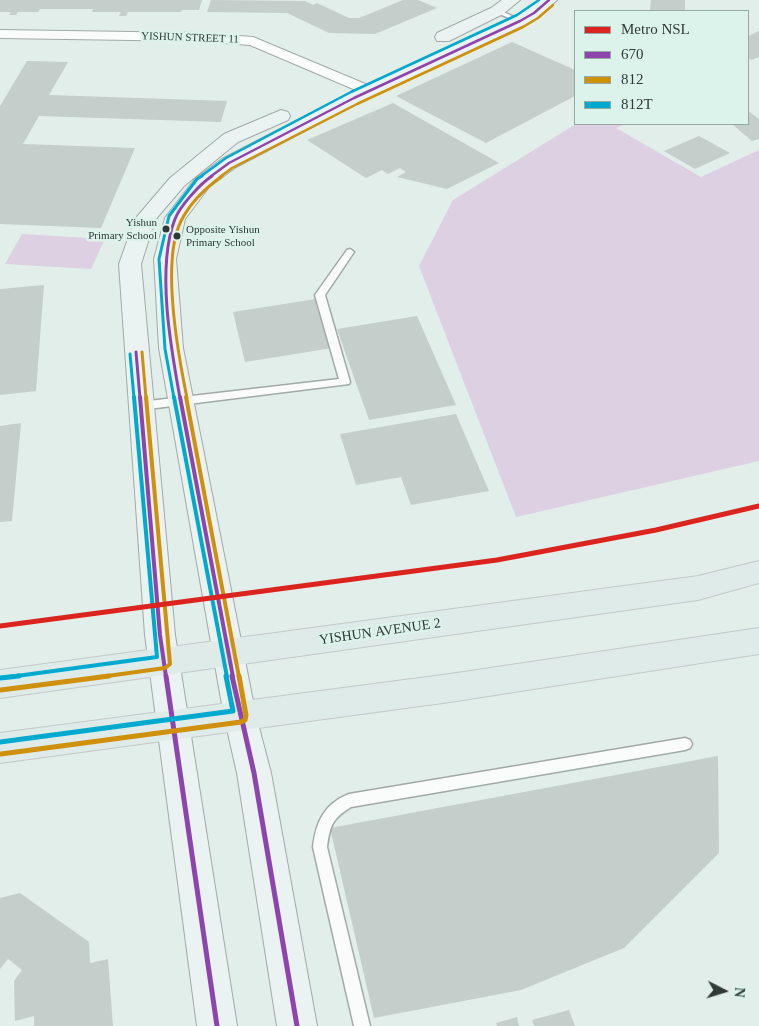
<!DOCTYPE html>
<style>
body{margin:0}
#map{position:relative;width:759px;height:1026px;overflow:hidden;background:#e1eeea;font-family:Georgia,serif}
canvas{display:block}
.legend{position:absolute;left:574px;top:10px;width:175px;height:115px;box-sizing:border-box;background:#dcf3eb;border:1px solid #97a9a3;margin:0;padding:6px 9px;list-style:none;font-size:15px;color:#303936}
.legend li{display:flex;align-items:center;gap:10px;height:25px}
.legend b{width:25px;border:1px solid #97a9a3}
.north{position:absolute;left:699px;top:966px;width:50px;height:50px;-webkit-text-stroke:4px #dcf3eb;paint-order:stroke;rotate:95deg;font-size:14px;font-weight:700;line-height:20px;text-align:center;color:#303936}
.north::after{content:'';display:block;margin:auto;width:18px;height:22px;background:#303936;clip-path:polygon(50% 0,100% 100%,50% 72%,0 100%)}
</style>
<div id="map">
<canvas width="759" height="1026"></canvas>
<ul class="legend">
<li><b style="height:6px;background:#dc241f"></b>Metro NSL</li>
<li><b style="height:6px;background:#8e44ad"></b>670</li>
<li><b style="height:6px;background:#cf900b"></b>812</li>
<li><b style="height:6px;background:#00a9ce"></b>812T</li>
</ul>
<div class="north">N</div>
</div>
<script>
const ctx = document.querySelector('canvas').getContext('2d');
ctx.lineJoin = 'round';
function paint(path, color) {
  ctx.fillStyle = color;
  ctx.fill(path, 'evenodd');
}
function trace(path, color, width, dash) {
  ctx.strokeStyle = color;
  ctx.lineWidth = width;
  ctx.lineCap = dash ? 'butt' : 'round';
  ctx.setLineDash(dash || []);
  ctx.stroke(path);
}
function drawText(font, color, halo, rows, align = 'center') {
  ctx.font = font + ' Georgia,serif';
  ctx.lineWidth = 5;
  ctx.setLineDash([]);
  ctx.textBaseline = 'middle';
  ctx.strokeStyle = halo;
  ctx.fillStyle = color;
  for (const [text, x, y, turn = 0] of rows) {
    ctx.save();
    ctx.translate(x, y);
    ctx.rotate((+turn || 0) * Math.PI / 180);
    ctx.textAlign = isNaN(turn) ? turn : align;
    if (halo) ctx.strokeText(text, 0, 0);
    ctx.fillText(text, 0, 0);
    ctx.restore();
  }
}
paint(new Path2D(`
 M576,124h49l-9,4 85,49 58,-27v311l-243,56 -97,-251 34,-66z
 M22,234l83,5 -14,30 -86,-5z`), '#dcd0e2');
paint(new Path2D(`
 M0,0h202l-3,10h-17l-1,2h-53l-2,4h-7l2,-4h-29l1,-3h-53l-2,3h-20l-2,3h-7l2,-3h-11z
 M211,0l94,1 8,4 4,-2 32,15h10l44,-18h15l19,8 -62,26 -46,-1 -42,-20 -80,-1z
 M651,0h34v11h-35z
 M759,31v26l-8,3 -3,-2v-22z
 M512,42l63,28v26l-89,47 -90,-47z
 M27,61l41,1 -19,33 178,6 -6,21 -182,-6 -16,28 112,4 -34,80 -101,-4v-118z
 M393,103l106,60 -52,26 -50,-12 9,-5 -6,-4 -12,6 -6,-4 -16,8 -59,-38z
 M748,111l11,8v20l-7,2 -20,-17h16z
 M699,136l31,17 -35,16 -31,-18z
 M44,285l-8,106 -36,4v-106z
 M316,299l16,49 -87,14 -12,-50z
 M417,316l39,89 -87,15 -32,-91z
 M456,414l33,77 -78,14 -10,-28 -45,8 -16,-51z
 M21,423l-9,98 -12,1v-96z
 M718,756l1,97 -95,95 -103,42 -147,28 -44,-190z
 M20,893l69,49 1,21 18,-4 5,67h-79v-10l-19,5 -1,-40 8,-11 -14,-11 -8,10v-71z
 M569,1010l6,16h-41l-2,-6z
 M517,1017l2,9h-22l-1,-3z`), '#c4cecb');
const lane = new Path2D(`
 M495,10h4l24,11 -5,1 -23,-10z
 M350,249l4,3 -29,43 25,87 -1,2 -209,26 -4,-2 -1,-2 5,-4 199,-23 -24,-84 32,-45z
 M685,738l5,2 2,4 -2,4 -5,2 -334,57c-19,12 -21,18 -24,40l43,179h-16l-41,-179c3,-25 11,-43 36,-53z`);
const street = new Path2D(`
 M0,30l199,3 54,4 122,51 3,3 -3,3h-10l-115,-49 -51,-4 -199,-3z`);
const secondary = new Path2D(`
 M502,0h18l-17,14 -54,27h-12l-2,-4 2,-4 54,-25z
 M540,0h17l-17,16 -14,8 -166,78 -124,65 -27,20 -24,32 -9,40 7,89 73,368 15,57 46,253h-40l-40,-253 -13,-57 -65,-368 -5,-89 11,-41 30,-39 27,-20 126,-65 166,-76z
 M281,110l7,2 2,4 -2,4 -50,22 -54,44 -29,34 -14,44 34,371 62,391h-40l-52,-391 -26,-371 16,-45 35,-41 54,-44z`);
const primary = new Path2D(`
 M759,561v22l-61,17 -698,98v-28l698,-94z
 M759,628v26l-309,48 -450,61v-30l450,-59z`);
trace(lane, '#a1aaa7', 3);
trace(street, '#a1aaa7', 2);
trace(secondary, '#a1aaa7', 2);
trace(primary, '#c3c9c8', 2);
paint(lane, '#fafcfc');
paint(street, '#fafcfc');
paint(secondary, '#ebf3f2');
paint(primary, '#deebe8');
trace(new Path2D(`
 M210,177l19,-14 125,-65 166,-77 14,-8 15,-13`), '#8e44ad', 2.5);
trace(new Path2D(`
 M136,352l4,46
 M180,398c-9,-49 -24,-131 -5,-179 5,-13 25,-35 37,-43`), '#8e44ad', 3);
trace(new Path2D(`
 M140,397l20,238 6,42
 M180,397l53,280`), '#8e44ad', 4);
trace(new Path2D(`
 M166,676l51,350
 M232,676l22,97 43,253`), '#8e44ad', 5);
trace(new Path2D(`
 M220,177l12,-9 125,-64 166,-77 15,-9 15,-13`), '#cf900b', 2.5);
trace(new Path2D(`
 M142,352l4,46
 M187,398c-9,-44 -26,-137 -6,-177 9,-18 26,-34 41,-45`), '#cf900b', 3);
trace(new Path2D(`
 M186,397l53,280
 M100,677l65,-9 5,-4 -24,-267`), '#cf900b', 4);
trace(new Path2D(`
 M1,690l108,-14
 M1,754l240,-32 4,-2 1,-5 -7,-39`), '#cf900b', 5);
trace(new Path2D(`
 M200,177l26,-19 125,-66 166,-77 22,-15`), '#00a9ce', 2.5);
trace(new Path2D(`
 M130,354l4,44
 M174,398l-9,-49 -6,-90 10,-43 28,-37 5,-3`), '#00a9ce', 3);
trace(new Path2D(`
 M174,397l53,280
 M9,677l148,-20 -23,-260`), '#00a9ce', 4);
trace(new Path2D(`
 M0,678l19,-2
 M0,742l233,-31 -7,-35`), '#00a9ce', 5);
trace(new Path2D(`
 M0,626l497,-66 159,-30 103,-24`), '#dc241f', 5);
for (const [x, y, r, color] of [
 [166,229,4.5,"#303936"],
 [177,236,4.5,"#303936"]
]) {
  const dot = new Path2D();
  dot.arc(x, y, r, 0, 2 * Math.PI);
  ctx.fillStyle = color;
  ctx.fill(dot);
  trace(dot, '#dcf3eb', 2);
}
drawText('11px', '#303936', '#dcf3eb', [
 ["YISHUN STREET 11",190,38,2]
]);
drawText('11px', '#303936', '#dcf3eb', [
 ["Yishun",157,223],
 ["Primary School",157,236],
 ["Opposite Yishun",186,230,"left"],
 ["Primary School",186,243,"left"]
], 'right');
drawText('14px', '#303936', '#dcf3eb', [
 ["YISHUN AVENUE 2",380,632,-8]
]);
</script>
